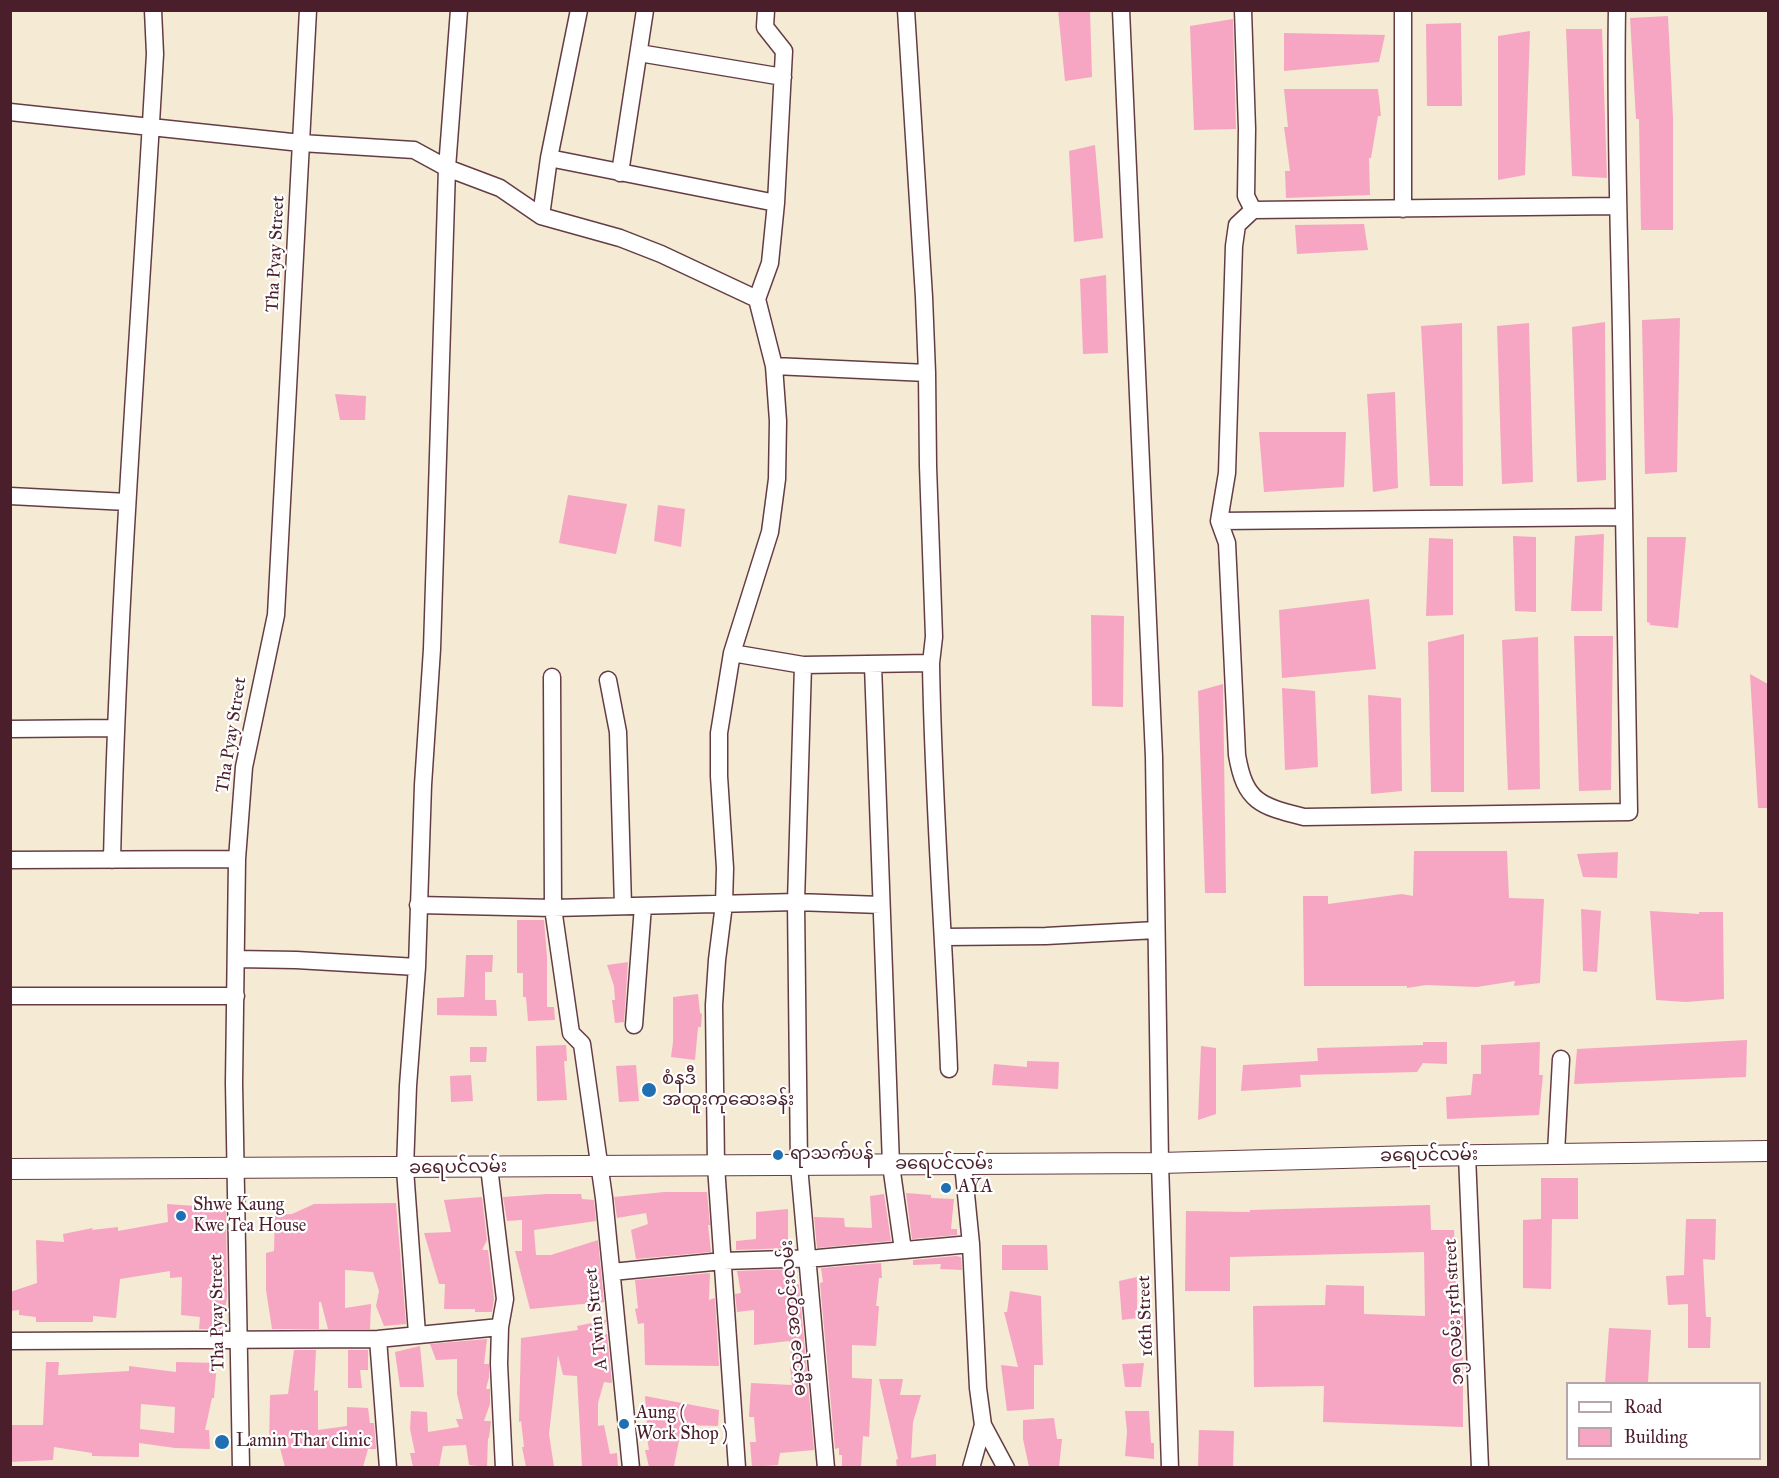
<!DOCTYPE html>
<meta charset="utf-8">
<style>
body{margin:0}
#map{position:relative;width:1779px;height:1478px;overflow:hidden;background:#f5ead4;font-family:"IM FELL Great Primer",serif}
canvas{display:block}
.frame{position:absolute;inset:0;border:12px solid #4a1f2b;pointer-events:none}
.legend{position:absolute;left:1566px;top:1382px;width:195px;height:78px;box-sizing:border-box;background:#fff;border:2px solid #b7a5aa;margin:0;padding:8px 10px;list-style:none;font-size:18px;color:#4a1f2b}
.legend li{display:flex;align-items:center;gap:12px;height:30px}
.legend b{width:30px;border:2px solid #b7a5aa}
</style>
<div id="map">
<canvas width="1779" height="1478"></canvas>
<div class="frame"></div>
<ul class="legend">
<li><b style="height:8px;background:#fff"></b>Road</li>
<li><b style="height:16px;background:#f6a6c2"></b>Building</li>
</ul>
</div>
<script>
const ctx = document.querySelector('canvas').getContext('2d');
ctx.lineJoin = 'round';
function paint(path, color) {
  ctx.fillStyle = color;
  ctx.fill(path, 'evenodd');
}
function trace(path, color, width, dash) {
  ctx.strokeStyle = color;
  ctx.lineWidth = width;
  ctx.lineCap = dash ? 'butt' : 'round';
  ctx.setLineDash(dash || []);
  ctx.stroke(path);
}
function drawText(font, color, halo, rows, align = 'center') {
  ctx.font = font + ' "IM FELL Great Primer","Noto Sans Myanmar",serif';
  ctx.lineWidth = 4.5;
  ctx.setLineDash([]);
  ctx.textBaseline = 'middle';
  ctx.strokeStyle = halo;
  ctx.fillStyle = color;
  for (const [text, x, y, turn = 0] of rows) {
    ctx.save();
    ctx.translate(x, y);
    ctx.rotate((+turn || 0) * Math.PI / 180);
    ctx.textAlign = isNaN(turn) ? turn : align;
    if (halo) ctx.strokeText(text, 0, 0);
    ctx.fillText(text, 0, 0);
    ctx.restore();
  }
}
paint(new Path2D(`
 M1058,10h32l2,67 -27,4z
 M1668,16l5,102v112h-32l-2,-111h-3l-6,-101z
 M1233,19l3,110 -42,1 -4,-104z
 M1461,23l1,83h-35l-1,-82z
 M1566,29h36l5,149 -35,-2z
 M1530,31l-5,144 -27,5v-144z
 M1284,33l101,2 -6,27 -95,9z
 M1284,89h94l3,27h-3l-7,42h-2l1,37 -84,3 -1,-27h5l-6,-44h4z
 M1095,145l8,93 -29,4 -5,-91z
 M1364,224l4,26 -71,4 -2,-29z
 M1106,275l2,78 -25,1 -3,-75z
 M1680,318l-3,154 -32,2 -3,-154z
 M1605,322l1,158 -29,2 -5,-155z
 M1462,323l1,163h-33l-9,-160z
 M1529,323l4,159 -31,2 -5,-158z
 M1395,392l3,96 -25,4 -6,-98z
 M335,394l31,2 -1,24h-25z
 M1259,432h87l-2,55 -80,5z
 M568,495l59,9 -11,50 -57,-11z
 M658,505l27,4 -4,38 -27,-6z
 M1604,534l-2,77h-31l4,-75z
 M1513,536l23,1v75l-21,-1z
 M1647,537h39l-8,91 -28,-3v-2l-3,-1z
 M1429,538l24,1v76l-27,1z
 M1369,599l7,70 -94,9 -3,-68z
 M1091,615l33,1 -1,91 -31,-1z
 M1464,634v158h-33l-3,-150z
 M1574,636h39l-2,154 -32,1z
 M1538,637l2,152 -32,1 -6,-150z
 M1750,674l18,10v124h-10z
 M1223,684l3,209h-21l-7,-202z
 M1282,688l33,3 3,76 -33,3z
 M1368,695l33,3 1,93 -31,3z
 M1414,851h93l2,47 35,1 -4,84 -26,3 1,-5 -38,6 -51,-2 -19,3v-2h-103l-1,-90h25v8l74,-10 11,2z
 M1618,852l-1,26 -34,-1 -6,-23z
 M1581,909l20,2 -4,61 -14,-1z
 M1650,911l49,3v-2h24l1,87 -38,3 -30,-2z
 M517,920h27l3,37v50h7l1,13 -27,1 -2,-24h-3v-24h-6z
 M466,955h27l-1,17h-7v28h11l1,16 -60,-1v-17l27,-1z
 M628,962l-4,60 -9,1 -3,-23h3l-1,-14 -7,-21z
 M698,994l2,19 2,1 -1,13h-3l-3,33 -24,-3 2,-15v-45z
 M1747,1040l-1,37 -172,7 3,-35z
 M1423,1042h24v22l-24,-1 -6,9 -117,3 1,12 -60,4 2,-26 75,-4 -1,-13 106,-3z
 M1540,1042l-1,33h4l-4,40 -92,4 -1,-22 25,-2 2,-21h8v-29z
 M566,1045l1,16h-3l3,39 -30,1 -1,-55z
 M1201,1046l15,2v66l-18,6z
 M470,1047h17l-1,15h-16z
 M1027,1061l32,1 -1,27 -66,-4 2,-21 33,3z
 M636,1065l3,36 -20,1 -3,-36z
 M471,1075l2,26 -22,1 -1,-26z
 M1541,1178h37v41h-26l-1,70 -28,-1v-68l18,-1z
 M664,1192h43l3,33h-2l3,27 -75,7 -5,-29 17,-6 -2,-11 -29,5 -3,-21z
 M906,1193l25,2v3l23,1 -3,30h6v6l-45,4z
 M547,1194h34l1,5 12,1 2,21 -62,9 2,25h15l47,-15 6,62 -74,7 -15,-58h7v-31l-15,1 -4,-24z
 M884,1194l7,47 -74,7 -3,-31 30,1 1,9 27,1 -2,-32z
 M482,1197l5,43 -5,10h6l6,49 -2,13h-17v-3h-31l1,-25h-6l-15,-51 27,-1 -7,-32z
 M396,1203l10,121 -22,2 -8,-20 3,-15 -6,-19 -28,-2v38l26,-4 -1,25h-42l-7,-27h-2v27h-47l-6,-39v-37l8,-2 1,-36 17,-1 22,-10z
 M167,1204l59,4 1,89 -5,32h-23l1,-12 -19,-2 1,-38 -12,1v-7l-50,8 -4,39 -23,-2v6h-57v-5l-17,-2v-5l-9,1v-19l27,-9 -1,-43 28,2 -1,-8 30,-6 -1,2 26,-3v4l50,-9z
 M1430,1205l1,25h23l3,86h6v111l-140,-5 1,-36 -70,1 -1,-81 72,-1 1,-20 38,1v28l61,2 -1,-64 -194,5v34h-45l1,-80 64,1v-2z
 M788,1209v39l-52,2v-9l20,-2v-27z
 M1686,1219h30l-1,41 -12,-1 3,58h5l-1,31h-22v-44l-20,1 -2,-29 18,-1z
 M1002,1245h45l1,25h-46z
 M956,1256l5,1 1,13 -22,-1 1,-5 -28,1v-5z
 M881,1263l1,15h-3l-3,28h3l-3,40 -24,-1v33l20,1 -3,58 -6,-1 -2,31h-19v-12h-3v-7l-4,1 -15,-166 3,-1 -2,-14z
 M794,1269l2,16 3,-1 15,166 -34,3 -2,12 -26,2 -2,-25h6l-2,-25h-5l2,-34 41,2 -2,-18 3,-1 -4,-25 -35,4v-35l-17,2 -2,-18 6,-1 -4,-22z
 M710,1273l-1,27 6,-2 4,68 -74,-1 -1,-42 -6,1 -3,-15 3,-1 -3,-28z
 M1137,1277v41l-15,2 -3,-39z
 M1010,1291l31,5 2,69h-9v44l-27,2 -6,-46 17,2 -14,-55h3z
 M606,1320l-3,14h4l5,49 -8,-1 -6,21v23l6,-1 6,29 7,-1 1,14h-36l-5,-91 -14,-1 -5,-20 -9,79 5,33h-28l-4,-20h2l-3,-26 -2,1 2,-84 57,-8 -1,-4z
 M1609,1328l42,2 -3,53h-43z
 M487,1339l-3,25h5v13l-3,12h4v15l-6,17h7l-2,17h-1l-1,29 -18,-2 -3,-20 -23,1 -4,21h-26l-3,-14h5l-5,-24 1,-18 16,1 1,20 31,-5 -3,-8h7l-6,-25v-35l-21,1 -6,-16z
 M420,1346l4,41h-24l-5,-35z
 M294,1350h22l-2,41 4,-1v40l29,-4v-19l21,1 2,15h4l2,26h-8l-5,18h-78l-5,-19h-11l1,-53 18,-1z
 M348,1350h20v20h-8l2,18h-14z
 M46,1362h13l-1,13 71,-4v-5l47,6v-10l41,1 -3,35h-2l-7,32h4l1,19 -35,-1 -36,-5v14l-47,-1v-3l-38,-6 -1,13 -43,2v-37h33zM141,1404l34,3 -1,26 -34,-4z
 M1144,1363l-3,24h-16l-3,-23z
 M879,1379h24l-3,16h21l-8,27 -2,36 25,-4v13h-39l-1,-7 2,-1z
 M645,1396l74,14 -1,16 -36,-1 -8,41 -25,1 -4,-17h4l-4,-24h2z
 M1125,1411h24l2,32h3v16l-29,-3 2,-24z
 M1054,1418l3,21h5l-3,28h-30l-6,-28v-19z
 M1199,1430l35,1 -1,36h-35z`), '#f6a6c2');
const minor = new Path2D(`
 M906,10l18,287 3,76
 M1121,10l33,747 6,406 10,305
 M1243,10l4,119 -1,67 7,14
 M1403,10v199
 M1617,10c-2,108 2,215 4,322 3,160 6,320 8,480l-325,5c-44,-11 -59,-15 -67,-62l-10,-212 -8,-22 8,-48 7,-227 3,-21 16,-15 365,-4
 M639,53l144,24
 M10,112l291,31 113,7 33,18 53,20 41,28 79,22 41,16 96,45
 M549,158l227,45
 M620,173l25,-163
 M541,216l8,-58 30,-148
 M10,496l117,6
 M1219,521l405,-4
 M732,653l71,12 128,-2 3,-26 -6,-171 -1,-93 -153,-7
 M931,663c2,136 13,271 18,406
 M803,665l-7,237 3,264 27,302
 M873,665l18,500 12,85
 M552,677l1,231 18,125 11,11 22,154 27,270
 M608,680l10,52 5,174
 M10,729l105,-1
 M10,860l227,-1
 M112,860c6,-269 28,-537 43,-806l-2,-44
 M418,905l135,3 243,-6 85,3
 M944,937l102,-1 110,-6
 M236,959l60,1 121,7
 M10,996h226
 M634,1025l9,-119
 M1556,1153l5,-94
 M1467,1155l13,313
 M963,1164l8,80 7,144 5,37 -12,43
 M489,1167l16,132 -5,28 -1,37 5,104
 M612,1272l111,-11 95,-3 153,-14
 M417,1334l-12,-165 3,-83 9,-119 6,-182 9,-136 15,-481 12,-158
 M378,1339l10,129
 M10,1341l368,-2 122,-12
 M983,1425l23,43
 M241,1468l-7,-385 3,-224 7,-92 32,-152 32,-605
 M737,1468l-21,-302 -2,-161 3,-45 7,-56 1,-36 -6,-92v-43l13,-80 38,-121 7,-53 1,-58 -4,-55 -17,-67 13,-36 6,-60 8,-152 -19,-24 1,-17`);
const major = new Path2D(`
 M10,1169l1150,-6 255,-7 353,-5`);
trace(minor, '#643d44', 19);
trace(major, '#643d44', 22);
trace(minor, '#fff', 16);
trace(major, '#fff', 20);
for (const [x, y, r, color] of [
 [649,1090,8,"#1f6fb2"],
 [778,1155,6,"#1f6fb2"],
 [946,1188,6,"#1f6fb2"],
 [181,1216,6,"#1f6fb2"],
 [624,1424,6,"#1f6fb2"],
 [222,1442,8,"#1f6fb2"]
]) {
  const dot = new Path2D();
  dot.arc(x, y, r, 0, 2 * Math.PI);
  ctx.fillStyle = color;
  ctx.fill(dot);
  trace(dot, '#fff', 2);
}
drawText('18px', '#4a1f2b', '#fff', [
 ["Tha Pyay Street",276,254,-87],
 ["Tha Pyay Street",232,735,-81],
 ["ခရေပင်လမ်း",1429,1156,-1],
 ["ခရေပင်လမ်း",944,1165],
 ["ခရေပင်လမ်း",458,1168,-1],
 ["၁၅ လမ်း 15th street",1455,1312,-93],
 ["Tha Pyay Street",218,1313,-91],
 ["16th Street",1146,1316,-92],
 ["ဓမ္မသုခ အတွင်းလမ်း",794,1318,-95],
 ["A Twin Street",597,1319,-96]
]);
drawText('18px', '#4a1f2b', '#fff', [
 ["စံနဒီ",662,1080],
 ["အထူးကုဆေးခန်း",662,1101],
 ["ရာသက်ပန်",790,1155],
 ["AYA",958,1188],
 ["Shwe Kaung",193,1206],
 ["Kwe Tea House",193,1227],
 ["Aung (",636,1414],
 ["Work Shop )",636,1435],
 ["Lamin Thar clinic",236,1442]
], 'left');
</script>
